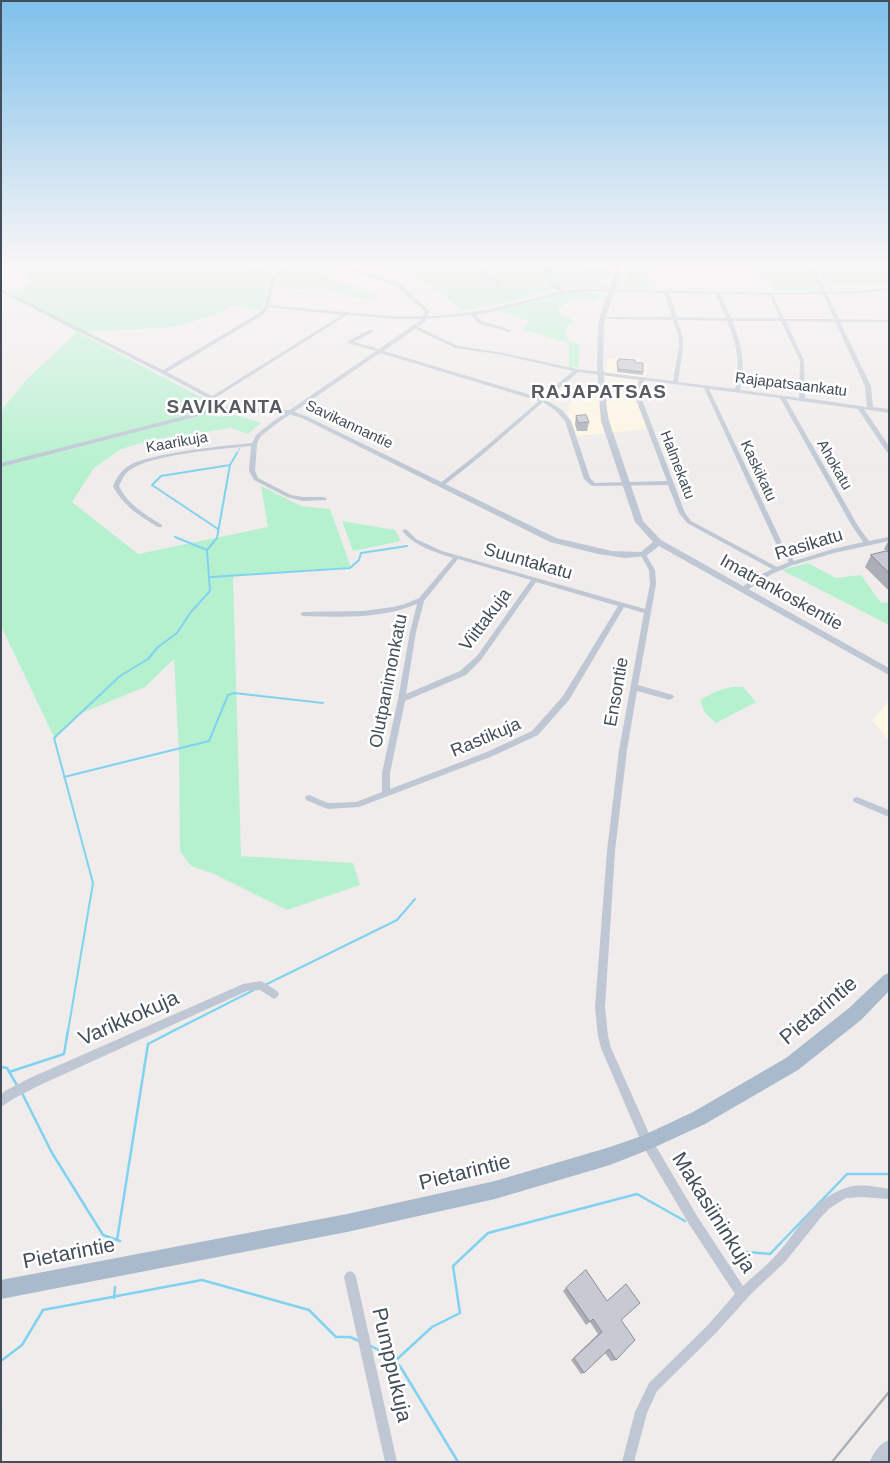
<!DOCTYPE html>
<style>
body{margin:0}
#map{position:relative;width:890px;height:1463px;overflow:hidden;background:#efeceb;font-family:Helvetica,sans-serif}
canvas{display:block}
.frame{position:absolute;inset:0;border:2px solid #434e5a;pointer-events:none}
</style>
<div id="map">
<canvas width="890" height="1463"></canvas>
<div class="frame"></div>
</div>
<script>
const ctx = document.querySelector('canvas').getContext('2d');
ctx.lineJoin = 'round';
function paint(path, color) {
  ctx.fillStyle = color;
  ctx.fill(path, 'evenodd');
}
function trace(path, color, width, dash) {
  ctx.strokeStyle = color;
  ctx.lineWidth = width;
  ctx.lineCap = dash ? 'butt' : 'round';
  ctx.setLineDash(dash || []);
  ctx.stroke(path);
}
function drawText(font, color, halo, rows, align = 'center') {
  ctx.font = font + ' Helvetica,sans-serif';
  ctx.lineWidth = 5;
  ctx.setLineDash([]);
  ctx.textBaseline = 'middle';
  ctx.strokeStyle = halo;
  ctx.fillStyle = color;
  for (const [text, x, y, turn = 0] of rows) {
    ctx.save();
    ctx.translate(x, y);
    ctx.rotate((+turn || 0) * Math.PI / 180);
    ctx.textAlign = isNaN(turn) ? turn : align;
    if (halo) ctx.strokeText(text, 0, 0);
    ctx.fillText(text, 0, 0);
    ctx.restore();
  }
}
paint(new Path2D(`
 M608,358l39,5 -2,17h-6l-3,19 12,30 -71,7 -10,-24 7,-17 -21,-1 12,-10 39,3z
 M889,700v40l-17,-19z`), '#fcf6e2');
paint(new Path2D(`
 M1,265h247l29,9 16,-9h42l-15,9 48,18 8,8 -24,-3 -22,-7 -62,-2 -6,22 -29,-4 -19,9 -40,12 -96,5 128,68 9,17 22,-2 24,8 -13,11 -17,-6 -80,12 -30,9 -27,19 -22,34 66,52 130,-27 -7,-41 40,20 29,3 21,58 -118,8 8,281 112,7 7,22 -73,25 -73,-36 -23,-8 -11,-15 -1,-99 -5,-93 -29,28 -61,25 -11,7 -18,20 -54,-113v-215l25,-31 51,-48 -58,-31 -11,-10 19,-5 3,-20 -28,2z
 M385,265h190l20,2 16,4 -9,11 -10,5h-24l-23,4 -19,7 -62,13 -51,-37z
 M630,265h15l5,24 -26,-1z
 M748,265h60l12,27 -47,-1 -1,-9z
 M814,265h75v18l-66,-1z
 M572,291c9,0 23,-2 29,5l-7,7c-14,-6 -25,-4 -36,6l1,4 9,4 6,5 -6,2 -3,10 4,7 11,4 -2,22h-9v-24l-45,-13 5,-9 -31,-10z
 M342,521l53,9 6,11 -48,10z
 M808,563l28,15 25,-3 20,28 8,-1v23l-107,-55z
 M732,687h11l13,15 -40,21 -11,-10 -5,-13 17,-9z`), '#b6f1cf');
trace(new Path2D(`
 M523,265l26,2 15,20 44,-1
 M236,454l4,-6`), '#80d3f0', 1);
trace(new Path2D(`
 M218,529l-66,-44 9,-9 69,-11
 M175,537l32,13
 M211,577l139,-9 9,-8 2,-7 46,-7
 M64,777l145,-36 19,-46 6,-2 89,10
 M265,985l132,-65 18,-21
 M68,1031l25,-148 -39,-145 66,-62 28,-17 10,-12 19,-14 14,-21 19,-21 -3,-41 10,-12 13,-73 7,-12
 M173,1031l81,-41`), '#80d3f0', 2);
trace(new Path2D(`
 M1,1067l6,1 11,19
 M9,1072l55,-18 4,-24
 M22,1093l30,60 51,82 17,6
 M117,1240l31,-196 27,-14
 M728,1246l9,5 33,3 77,-80h42
 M114,1298l1,-11
 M371,1346l17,9 12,11 58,96
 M1,1361l21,-16 21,-35 159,-30 107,30 27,27h14l9,4
 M395,1361l37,-34 28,-14 -7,-47 35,-33 149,-39 48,27
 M1,1409v17`), '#80d3f0', 2.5);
paint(new Path2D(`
 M288,265h4l-17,13 -6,27 75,7h4l2,1 45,3h28l2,-4 -28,-26 -50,-17v-2l54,17 28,27 -2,5 20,-1 39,-5 74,-18 -11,-7 -3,-15 -7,-5h5l5,3 4,15 11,8 19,-2 209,4 29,-1 -12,-27h4l13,27 36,-1 27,-3v2h-2l-25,3 -35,1 12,25 50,1v2h-49l31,64 2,21 16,2v4l-25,-4 25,37v7l-3,-2 -28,-42 -72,-10 72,127 11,15 20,-4v4l-55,12 -41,12 -19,8 -16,9 -13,10h-4l-1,-2 1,-2 12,-9 19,-10 -85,-46 -8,-10 -11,-28 -76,1 -8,-7 -19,-58 -10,-11 -12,-8 -62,54 -38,30h-4v-2l38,-30 62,-53 -159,-48 -104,71 -16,13 -3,7 -2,27 3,7 33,17 12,2h21l3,2 -1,1 -23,1 -16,-4 -33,-17 -5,-9 2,-25c-29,3 -99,8 -121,24 -6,4 -8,10 -11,16 9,19 26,28 43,39v2h-4c-18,-11 -35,-21 -45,-41 3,-7 7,-14 14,-19 10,-7 24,-9 36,-12 29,-6 59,-9 89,-12l4,-8 16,-13 104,-71 -28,-8v-2l21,-11h4v2l-19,10 25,7 43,-30h-27l-48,-4 -132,83 13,10v2l-22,4 -205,53v-4l203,-52 18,-3 -12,-9 -49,-26 -160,-81v-3l162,81 96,-57 6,-7 6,-29zM583,291l81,2 8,24h-69l-2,1 2,1 70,1 6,18v9l-6,34 -96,-12 -79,-17 -40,-6 -40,-19 7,-5 1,-3 45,-4 7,8 31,9h2v-2l-29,-9 -7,-6c37,-6 71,-20 108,-24zM669,293l47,1 10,24 -49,-1zM720,294l49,1 11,23h-49zM823,294l11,25h-50l-11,-24zM268,307l74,8 -130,81 -45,-24 96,-57zM677,320l50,1c10,23 14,44 8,68l-57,-7 5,-35v-9zM732,321h49l19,40 -1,37 -59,-8c6,-25 2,-46 -8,-69zM786,321l49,1 30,64 2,21 -62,-9 -1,-37zM415,329l40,19 43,6 75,17 -32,27 -157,-47zM578,372l61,8 -4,17 32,84 -72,2 -5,-5 -19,-57 -9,-11 -16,-10zM644,380l60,8 74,160 11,14 -12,5 -86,-46 -6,-8 -44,-116zM709,389l71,9 72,128 11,16 -30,7 -39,12 -10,-14z
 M488,265h5l-8,4 -3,4 8,5 10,3 -2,9 -4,-1 2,-6 -10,-3 -8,-7 4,-6z
 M405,529l2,1 9,9 26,12 203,58 5,-25 -1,-14 -9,-16 1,-1h4l10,17 1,14 -18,101 35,10 1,2 -4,3 -33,-9 -10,59 -12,101 -10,156 3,29 3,12 40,90 46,78 46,70c11,-11 24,-20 34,-32 22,-24 36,-56 69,-66 14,-5 29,-1 43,1v10l-27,-2 -16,1 -16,10 -8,8 -37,46 -34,32 -36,40 -58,57 -10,22 -13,49h-12l13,-50 14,-29 58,-57 28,-32 -46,-70 -46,-78 -42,-98 -3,-12 -3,-29 12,-156 12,-101 25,-137 -20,-6 -55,93 -31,35 -45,21 -134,51 -31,2 -3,-1 -19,-8 -1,-2 1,-2 3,-1 19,8 28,-1 26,-10v-19l16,-74 12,-67 7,-28c-36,15 -76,13 -114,12l-3,-2 3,-2 60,-1 30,-4 12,-3 14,-6 34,-40c-19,-6 -38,-12 -51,-27zM458,559l73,21 -54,76 -17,15 -54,23 10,-62 8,-31zM536,582l82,24 -55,90 -31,35 -45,21 -97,37v-16l15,-72 61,-26 15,-15z
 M857,797l32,13v7l-35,-15 -1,-2 1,-2z
 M261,981l16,10 2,3 -2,3 -3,2 -14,-9 -13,1 -209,95 -25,13 -12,8v-12l4,-4 25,-13 213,-94z
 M350,1271l4,2 2,4 41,185h-12l-41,-185 2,-4z`), '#bec7d3');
paint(new Path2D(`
 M617,265h6l-17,51 -2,11 -1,41 4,42 2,11 34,100 18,19 228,128v7l-230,-129 -13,10 -21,2 -27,-4 -48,-12 -248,-124 -14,-4 -62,-3 -3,-2 3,-2 63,3 17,6 250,122 56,13 29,1 12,-10 -18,-20 -34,-101 -1,-11 -3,-42 1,-41 2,-11z
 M889,1440v22h-19c3,-9 10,-19 19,-22z`), '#bec7d3');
paint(new Path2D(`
 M889,973v18l-28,29 -63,50 -93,54 -52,24 -43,17 -115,34 -148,33 -346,67v-19l346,-66 148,-33 115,-34 34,-12 49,-23 93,-54 63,-50 35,-33z`), '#a9bacd');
trace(new Path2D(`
 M832,1462l57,-70`), '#adb1b7', 2.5);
paint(new Path2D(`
 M617,361l18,2 8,9v3l-26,-3z
 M576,416l13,6 -2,9h-10l-2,-7z
 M889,542v47h-2l-22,-22 6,-12 16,-4 -3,-2 3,-6z
 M626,1284l-10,76 -5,1 -6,-8 -21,20 -3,1 -10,-14 27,-26 -8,-12 -4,3 -23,-34 3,-3 41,13z`), '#abaeb5');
const building = new Path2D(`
 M619,359l16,1v3h8v9l-25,-3 -1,-8h2z
 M586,415l3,7 -11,1 -2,-7z
 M887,551l2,2v20l-18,-18z
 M586,1270l21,31 19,-17 14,19 -19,17 14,20 -19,20 -7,-11 -25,24 -10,-15 28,-26 -9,-13 -3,3 -24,-34z`);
paint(building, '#c7cad2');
trace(building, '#8b8d93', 1);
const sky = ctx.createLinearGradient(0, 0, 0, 470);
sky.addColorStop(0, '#7ec0eb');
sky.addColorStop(0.56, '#f8f6f6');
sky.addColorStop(1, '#f8f6f600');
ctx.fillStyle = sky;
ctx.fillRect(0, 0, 890, 470);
drawText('15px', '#434e5a', '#fff', [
 ["Rajapatsaankatu",791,385,7],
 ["Savikannantie",349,425,25],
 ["Kaarikuja",177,443,-10],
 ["Halmekatu",677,465,69],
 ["Ahokatu",834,465,60],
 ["Kaskikatu",758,471,65]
]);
drawText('18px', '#434e5a', '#fff', [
 ["Rasikatu",809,545,-17],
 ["Suuntakatu",528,562,16],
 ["Imatrankoskentie",781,593,29],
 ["Viittakuja",486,620,-53],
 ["Olutpanimonkatu",389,681,-79],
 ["Ensontie",617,692,-80],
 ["Rastikuja",486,738,-23]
]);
ctx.letterSpacing = '1px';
drawText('bold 19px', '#585c61', '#fff', [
 ["RAJAPATSAS",599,393],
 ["SAVIKANTA",225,408]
]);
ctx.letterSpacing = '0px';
drawText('21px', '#434e5a', '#fff', [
 ["Pietarintie",819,1011,-40],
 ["Varikkokuja",129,1019,-24],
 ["Pietarintie",465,1173,-14],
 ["Makasiininkuja",713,1213,58],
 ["Pietarintie",69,1254,-11],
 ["Pumppukuja",391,1365,77]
]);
</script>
